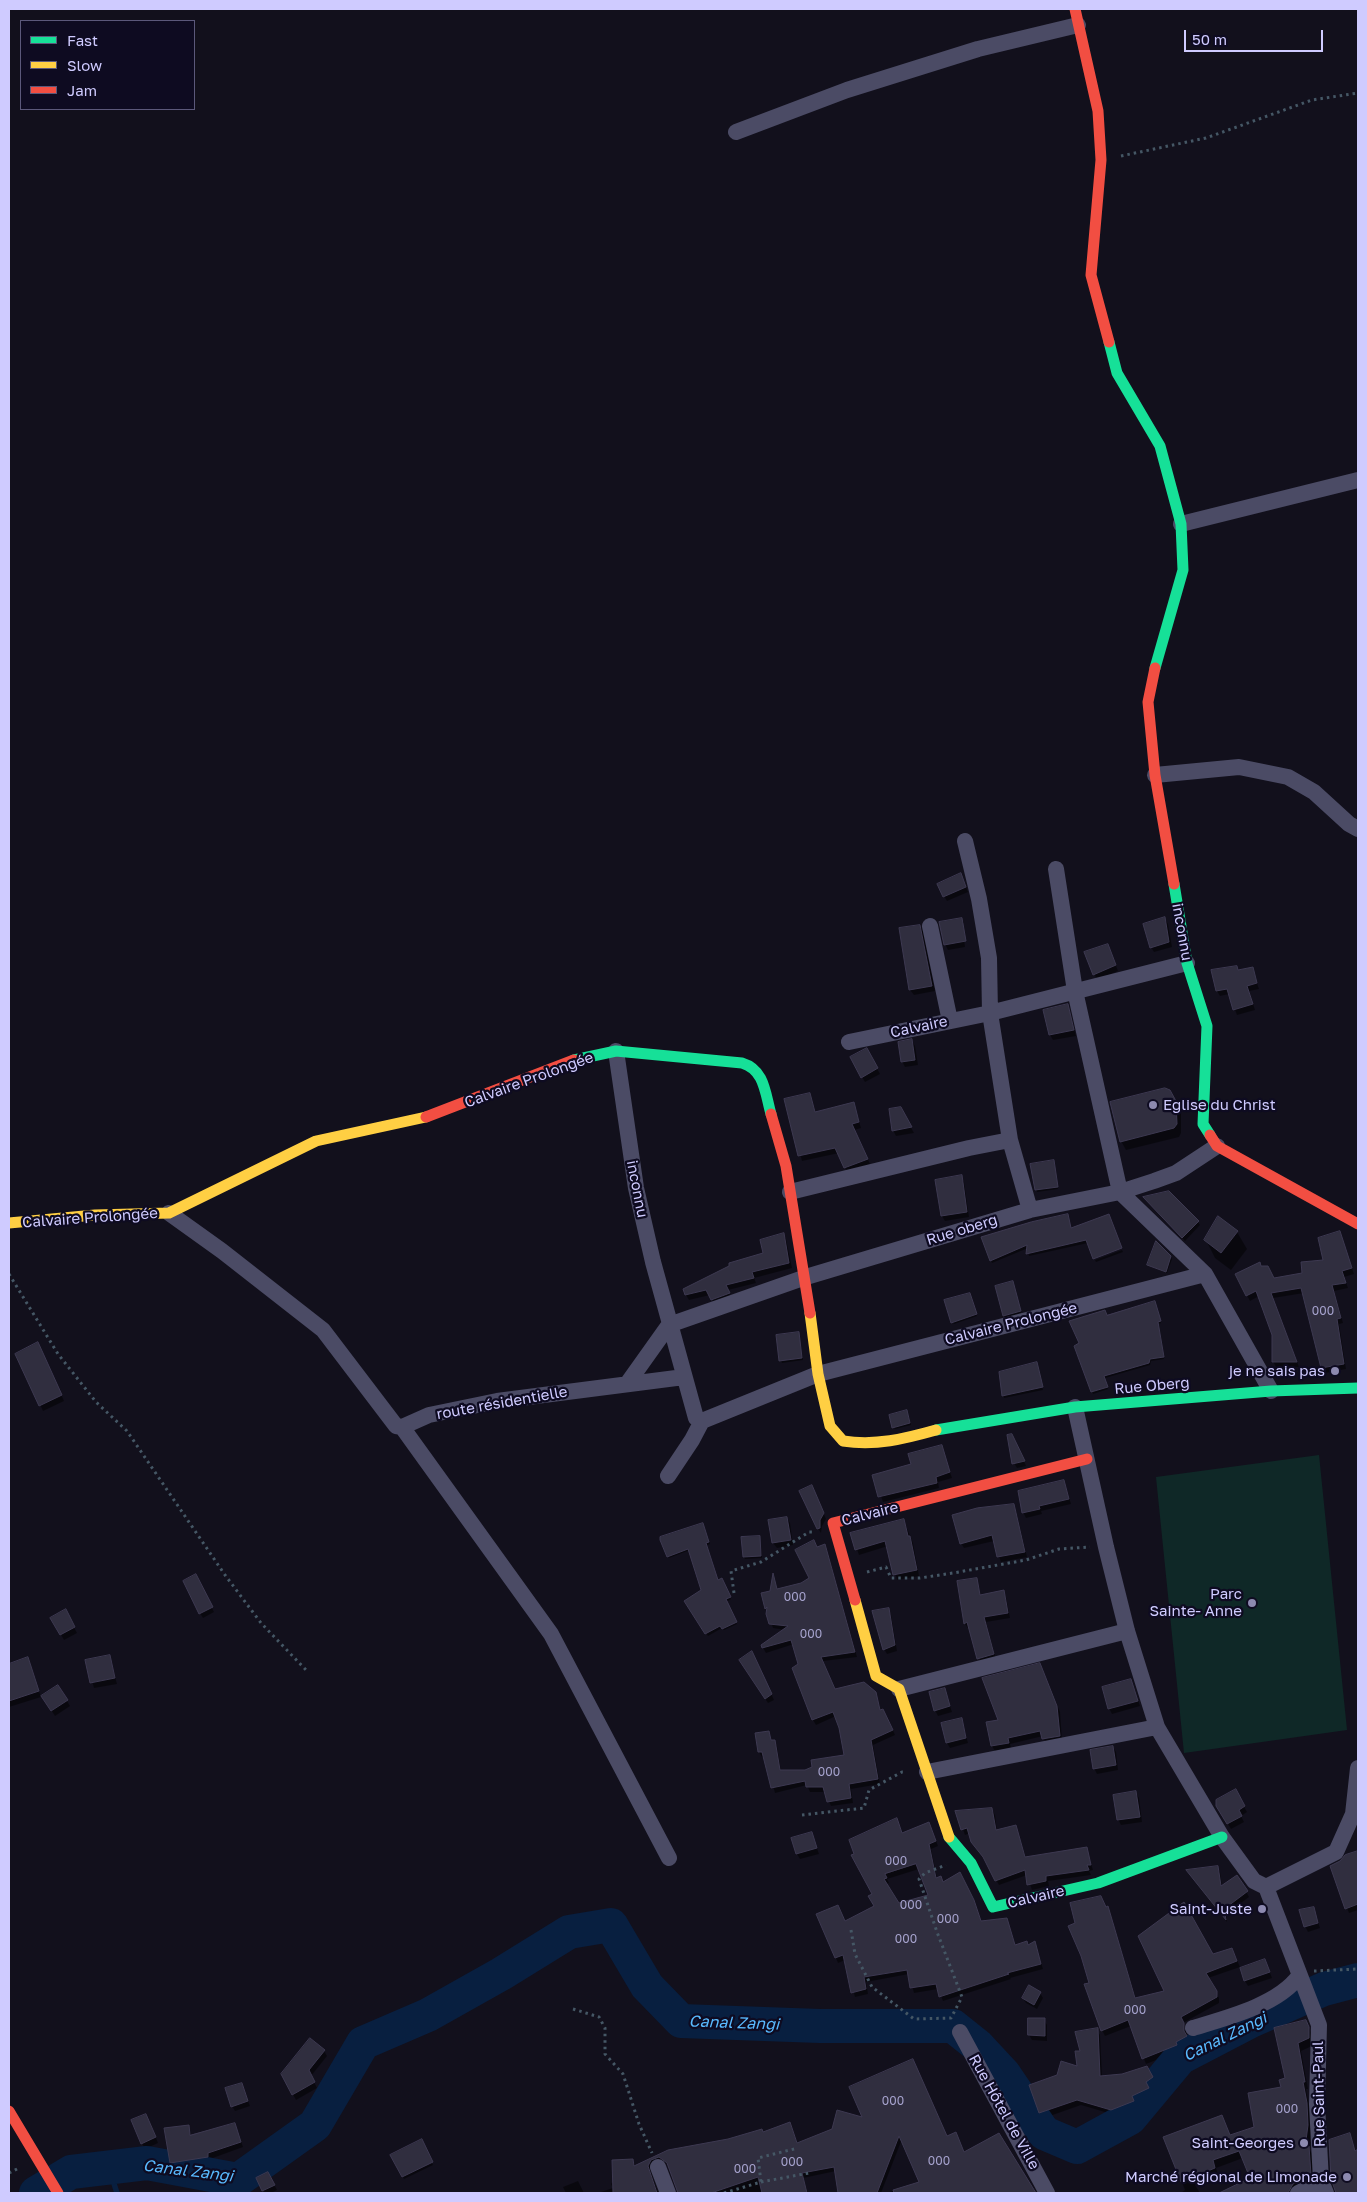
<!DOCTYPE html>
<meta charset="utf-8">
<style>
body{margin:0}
#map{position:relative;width:1367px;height:2202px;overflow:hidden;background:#12101c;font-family:"Golos Text",sans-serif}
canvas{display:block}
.frame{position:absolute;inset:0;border:10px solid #cfcbff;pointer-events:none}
.legend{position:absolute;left:20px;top:20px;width:175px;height:90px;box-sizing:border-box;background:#0e0b21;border:1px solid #5b587a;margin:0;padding:6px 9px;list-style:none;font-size:15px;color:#cfcbff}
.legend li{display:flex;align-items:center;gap:10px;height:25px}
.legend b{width:25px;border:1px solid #5b587a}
.scale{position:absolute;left:1184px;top:30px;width:139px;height:22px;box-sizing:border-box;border:2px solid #cfcbff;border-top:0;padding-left:6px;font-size:15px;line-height:18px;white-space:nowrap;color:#cfcbff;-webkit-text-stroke:4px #0e0b21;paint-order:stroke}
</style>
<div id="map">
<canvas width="1367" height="2202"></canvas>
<div class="frame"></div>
<ul class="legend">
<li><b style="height:6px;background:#16e098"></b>Fast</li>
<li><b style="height:6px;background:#ffcf43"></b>Slow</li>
<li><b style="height:6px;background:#f24e42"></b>Jam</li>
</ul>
<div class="scale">50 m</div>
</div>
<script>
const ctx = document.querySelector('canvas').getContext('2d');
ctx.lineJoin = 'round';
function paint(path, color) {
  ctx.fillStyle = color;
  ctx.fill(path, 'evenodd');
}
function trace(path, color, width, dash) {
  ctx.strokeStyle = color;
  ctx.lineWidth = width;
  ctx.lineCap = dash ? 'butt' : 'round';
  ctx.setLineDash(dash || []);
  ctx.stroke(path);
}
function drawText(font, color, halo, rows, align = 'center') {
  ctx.font = font + ' "Golos Text",sans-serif';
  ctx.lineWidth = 4.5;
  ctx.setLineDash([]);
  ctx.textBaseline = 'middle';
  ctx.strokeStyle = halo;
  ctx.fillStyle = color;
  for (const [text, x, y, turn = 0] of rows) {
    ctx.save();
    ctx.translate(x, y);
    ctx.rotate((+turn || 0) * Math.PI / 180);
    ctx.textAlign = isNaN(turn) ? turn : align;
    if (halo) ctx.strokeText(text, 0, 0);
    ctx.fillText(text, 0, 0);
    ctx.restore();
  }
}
paint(new Path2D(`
 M1319,1455l28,275 -163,23 -28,-276z`), '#0f2827');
paint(new Path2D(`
 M961,875l7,17 -21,9 -3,-5z
 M962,919l2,4h-2l3,24 -17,3 -3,-6z
 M1165,919l3,5 4,23 -18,5 -3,-5z
 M920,926l3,5 12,60 -21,4 -4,-5z
 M1108,945l10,26 -21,9 -11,-27z
 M1252,969l7,20 -10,2 6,19 -18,5 -8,-21 -9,2 -3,-5 -5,-20z
 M1067,1005l9,31 -23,4 -3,-5z
 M912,1041l3,5 3,19 -13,2 -3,-6z
 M867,1050l13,24 -15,8 -14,-24z
 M1169,1091l12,20v22l-2,4 -53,13 -5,-9z
 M810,1094l6,19 37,-10 8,25 -7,2 16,34 -22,9 -9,-20 -37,8 -16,-61z
 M900,1108l14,25 -18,3 -3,-6z
 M1054,1162l4,27 -21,3 -6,-27z
 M961,1177l3,5 5,35 -24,4 -3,-5 -6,-35z
 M1145,1198l53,24 2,3 -15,16z
 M1108,1215l-20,28 -59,13 -1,-8 -36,15 -9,-25 88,-9z
 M1237,1232l10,17 -16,21 -16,-12 -9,-18z
 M1340,1233l14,41 -10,3 4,11 -14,3 9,32 -4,1 7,45 -21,4 -3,-6 -18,-74 -31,5 26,69h-23l-3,-6v-26l-14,-39 -9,5 -14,-26 26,-8 12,12 29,-5 21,-13z
 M783,1234l3,5 6,29 -38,10 2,5 -28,7 4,9 -17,5 -5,-9 -21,5 -3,-5 79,-41z
 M1122,1250l1,2 -27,10 -1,-2z
 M1170,1256l2,3 -5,14 -19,-8z
 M1013,1283l8,30 -16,5 -1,-3z
 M970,1297l7,19 -23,8 -2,-2z
 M1156,1304l5,19 -3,1 6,35 -13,2 -1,4 -45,13 3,11 -15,5 -12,-50 25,-27z
 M798,1334l5,26 -21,3 -1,-3z
 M41,1349l23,52 -21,10 -26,-57z
 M1037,1363l6,27 -39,8 -4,-25z
 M908,1414l3,11 -16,4 -2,-2z
 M1015,1440l11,26 -9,2 -3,-5z
 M941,1446l11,32 -14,4 1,6 -56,14 -9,-26 39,-11z
 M1064,1481l7,23 -30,7 1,3 -16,4 -3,-6z
 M814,1492l12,27 -4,7 -1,7 -3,-5z
 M1013,1505l3,6 11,46 -26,5 -7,-21 -30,7 -3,-5z
 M787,1518l3,5 3,22 -16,3 -4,-5z
 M904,1521l9,22 6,33 -22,4 -9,-34 -29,9 -7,-21z
 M704,1527l6,17 -3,1 11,37 3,-2 10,19 -5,3 11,22 -13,6 -2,-2 -14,8 -22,-35 16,-10 -12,-41 -21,8 -1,-2z
 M759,1537l3,21 -17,1 -1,-2z
 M817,1548l10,2 30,107 -34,4 12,29 40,2 6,19 5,4 9,20 -22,10 7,39 -29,5 2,14 -22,3 -6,-14h-15l-3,-7 -32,8 -10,-37 -3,1 -3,-5 10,-20 3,10 5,4 4,26 24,-1 41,-15 -5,-28 -5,-12 -20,9 -3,-5 -20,-52 7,-4 -6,-20 -28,9 -4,-7 23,-16 -12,-2 -11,-34 9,-2 2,-16 5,14 24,-6 9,-6z
 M976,1580l5,16 22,-4 3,5 4,21 -24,4 10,38 -15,4 -11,-36h-2l-3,-4 -6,-42z
 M198,1581l16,31 -11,6 -3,-5z
 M888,1609l3,6 6,36 -10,3 -3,-5z
 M65,1611l12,22 -13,7 -12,-22z
 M109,1656l8,28 -23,4 -7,-27z
 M754,1658l20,42 -6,3 -25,-37z
 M27,1659l14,38 -32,10v-42z
 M1043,1670l17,42 2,29 -16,2 -3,-7 -33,8 1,4 -16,3 -3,-5 8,-25z
 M1131,1680l9,26 -28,8 -3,-6z
 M944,1689l8,23 -14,4 -3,-6z
 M67,1701l3,5 -15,10 -9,-14z
 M961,1719l7,24 -18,5 -3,-5z
 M1113,1747l3,5 2,18 -21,4 -3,-6z
 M1235,1791l12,21 -6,4 3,6 -13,7 -14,-24z
 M1136,1793l3,5 3,24 -21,3 -3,-6z
 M992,1809l3,6 2,16 19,-5 10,32 60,-9 7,21 -4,1 2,4 -43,6 1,5 -17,4 -5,-15 -28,10 -29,-52 -5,2 -8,-22z
 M929,1823l9,23 -7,3 6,29 3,-1 4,6 19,-4 13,27 5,16 25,-3 10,28 12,-1 7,-3 8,26 -33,9 1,1 -68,22 -5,-12 -24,4 -5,-19 -43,8 2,12 -13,3 -10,-37 -7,3 -2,-5 9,-35 31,-16 -3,-13 26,-69 4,9zM919,1869l11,27 -32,8 -12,-20 3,-1 -2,-4z
 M812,1834l7,20 -19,5 -3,-5z
 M1358,1852v58l-9,3 -2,-5 -6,-46 5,-6z
 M1217,1867l3,5 2,15 24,4 3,6 -23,17 1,8 -36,-47z
 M1106,1908l4,5 26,86 30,-7 47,-36 19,-7 8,18 -32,11 11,20v5l-36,20 4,7 -1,8 3,4 -11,6 1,3 -33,13 -15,-38 -26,10 -3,-6 -12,-46z
 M1313,1908l7,20 -12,4 -3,-6z
 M1265,1960l7,18 -24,8 -3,-5z
 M1040,1993l3,5 -6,11 -11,-6 -3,-5z
 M1029,2020h15l3,5v16l-15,-1 -3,-5z
 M1306,2021l6,14v11l-11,5 7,38h-2l4,22 1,22 -2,16 4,6 1,27 -18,11h-17l-1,-3 -5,3h-29l-4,-9 12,-6 -9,-20 -27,10 2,7 -23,10 5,8h-19l4,-3 -20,-52 65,-2 26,-9 27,-39 3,-9 -11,-50z
 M1097,2030l3,5 2,42 20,-2 25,-7 8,15 -7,4 3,7 -17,7 2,6 -21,8 -34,-10 -37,13 -13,-33 47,-17 3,-16z
 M324,2051l3,5 -16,20 6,12 -21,12 -14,-26z
 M241,2084l9,22 -15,5 -3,-5z
 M149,2120l9,23 -13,6 -3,-6z
 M790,2124l8,20 35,-14 114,7 18,17 34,-19 35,58h-148l34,-10 -18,-44 -21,54h-42l-3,-22 -33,7 5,15h-129l-9,-26 -6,-5h-6l-8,8 8,23h-60l15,-5 -2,-4 21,-24 4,6 32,-14 95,-19z
 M188,2126l3,10 46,-6 6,17 -33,12 1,3 -36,6 -3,-5z
 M1349,2135l7,16 2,-1v43h-21l-5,-14z
 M421,2141l12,24 -29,14 -12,-24z
 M268,2173l9,17 -6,3h-6l-8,-14z
 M578,2181l6,12h-18l-3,-6z`), '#0007');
trace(new Path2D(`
 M978,2046l14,29
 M109,2168l8,25`), '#081f40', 5.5);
trace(new Path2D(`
 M36,2193l35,-21 76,-9 91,17 77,-55 48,-82 65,-28 73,-41 68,-42 42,-7 36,61 34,35 139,5h133l25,20 26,28 40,59 33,14 53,-29 50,-60 71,-37 73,-32 34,-9`), '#081f40', 34);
const building = new Path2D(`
 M961,873l5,14 -23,10 -6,-13z
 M1165,917l4,25 -19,6 -7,-24z
 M962,918l4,23 -22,4 -5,-23z
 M920,925l12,61 -23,4 -10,-62z
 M1108,944l8,21 -23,10 -9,-23z
 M1237,966l1,4 15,-3 4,16 -10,3 6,18 -20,6 -6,-21 -11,2 -5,-21z
 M1068,1004l6,26 -25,5 -6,-25z
 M912,1039l3,21 -14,2 -3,-20z
 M867,1048l11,20 -17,10 -11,-21z
 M1165,1088l5,2 6,11 1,23 -3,4 -54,14 -10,-40z
 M810,1093l5,19 39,-10 5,20 -7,2 16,35 -24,9 -9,-20 -37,8 -14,-57z
 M901,1107l11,20 -20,4 -3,-22z
 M1054,1160l4,27 -23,3 -5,-26z
 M962,1175l5,37 -26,4 -6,-36z
 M1169,1191l30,30 -17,17 -39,-41z
 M1068,1214l3,14 38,-14 13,34 -29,11 -7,-19 -60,14 1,-9 -37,16 -9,-24 50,-15z
 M1218,1216l20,15 -17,22 -17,-13z
 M1340,1231l12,37 -10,3 4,12 -14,2 9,33 -4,1 7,45 -23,4 -20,-80 -30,5 26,69h-25v-27l-16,-44 -10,5 -11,-22 25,-12 1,4h7l6,12 28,-5 -1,-11 22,-2 -5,-22z
 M784,1233l5,30 -37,9 2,6 -28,7 4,8 -19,7 -5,-10 -21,5 -2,-6 46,-23v-3l34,-10 -3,-13z
 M1156,1241l15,15 -5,16 -19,-7z
 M1013,1281l8,30 -18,5 -8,-30z
 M970,1293l7,21 -26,9 -7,-23z
 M1155,1301l6,20 -3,1 6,35 -14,2 -1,4 -45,13 4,11 -17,5 -17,-46 5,-3 -10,-22 36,-11 2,5z
 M799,1332l3,26 -23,3 -3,-26z
 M38,1342l24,53 -23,11 -24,-52z
 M1037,1362l6,25 -41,9 -3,-24z
 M907,1410l3,13 -18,5 -3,-13z
 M1012,1434l13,27 -13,3 -5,-29z
 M942,1445l8,27 -14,5 1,6 -59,14 -6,-22 39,-11 -3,-10z
 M1064,1480l5,19 -30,7 1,3 -18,4 -4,-22z
 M812,1485l12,28 -4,7v8l-3,1 -18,-38z
 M1014,1504l11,48 -28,5 -5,-22 -32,9 -8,-29 25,-7z
 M787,1517l4,23 -19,3 -4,-23z
 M904,1519l4,17h2l7,34 -24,5 -8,-34 -30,9 -5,-17z
 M703,1523l6,19 -3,1 12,37 4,-2 9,19 -5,2 11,23 -15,7 -2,-3 -15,8 -21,-33 17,-11 -13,-41 -21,8 -7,-17v-3z
 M760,1536l1,20 -18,1 -2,-20z
 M814,1540l3,7 8,-3 30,108 -34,5 14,32 29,-7 12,10 4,18 3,-1 10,21 -22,10 7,39 -29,5 2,14 -24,4 -4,-15h-17l-1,-6 -34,7 -9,-36h-4l-3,-19 14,-2 2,9h4l5,30h25l7,-3 -1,-7 33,-5 -5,-27 -6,-16 -21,8 -20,-52 6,-4 -7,-24 -29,8 -1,-3 27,-19 -19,-2 -3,-10 1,-7 -2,2 -4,-16 9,-2 3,-18 4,16 24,-6 8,-5 -14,-28z
 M196,1574l17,33 -14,7 -16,-33z
 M977,1578l3,17 24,-5 4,23 -24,4 10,37 -17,5 -10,-37 -3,2 -7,-43z
 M889,1608l6,37 -12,5 -11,-39z
 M66,1609l9,18 -15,8 -10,-17z
 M752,1651l20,43 -7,5 -26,-39z
 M110,1655l5,23 -25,5 -5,-23z
 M28,1657l11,34 -30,10v-37z
 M1040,1663l17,43 3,30 -18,3 -2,-8 -32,7 1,5 -18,3 -5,-24 12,-2 -16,-42z
 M1131,1679l7,22 -30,8 -6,-22z
 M58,1685l10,15 -17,11 -10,-15z
 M945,1688l5,18 -16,5 -5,-19z
 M962,1718l4,20 -20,5 -5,-20z
 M1113,1746l3,19 -23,4 -3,-19z
 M1236,1789l9,17 -6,4 3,6 -15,8 -11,-18v-6z
 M1136,1791l4,26 -23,3 -4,-25z
 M992,1808l4,22 20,-5 9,32 62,-10 4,18h-4l2,5 -43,6v5l-19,4 -2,-15 -30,11 -12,-24 -12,-15 -4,-14 -6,2 -6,-19z
 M897,1818l5,15 27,-11 7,19 -7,3 7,34 5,-2 2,6 17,-10 14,28 7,21 26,-3 8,27 12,-4 1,4 7,-4 6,23 -34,9 2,1 -70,23 -3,-13 -26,4 -3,-18 -43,7 2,12 -15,4 -8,-38 -8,3 -19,-44 22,-9 7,16 29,-15 -6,-10 4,-2 -21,-39 3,-1 -5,-14zM916,1864l12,31 -29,8 -15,-24 3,-1 -2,-4z
 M812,1832l5,16 -21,6 -5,-16z
 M1358,1851v53l-13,5 -15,-43 10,-5 5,-6z
 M1218,1866l3,20 16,-11 11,16 -24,18 2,11 -40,-50z
 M1101,1896l5,11 2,-1 27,92 29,-7 -26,-55 46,-34 29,52 19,-6 5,13 -31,12 11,18v6l-36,20 3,6v8l3,5 -11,6 1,3 -35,14 -14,-39 -27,11 -17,-47 5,-1 -8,-27 -13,-30 7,-3 -5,-20z
 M1314,1907l4,16 -14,4 -5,-17z
 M1265,1959l5,13 -26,9 -4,-13z
 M1029,1985l12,7 -7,13 -12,-7z
 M1028,2018h17v18l-17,-1z
 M1306,2020l3,7v11l-11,5 7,39h-2l4,21 1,22 -3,23 4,-2 2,29 -18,9 -5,9h-69l31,-15 -11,-27 -26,9 2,8 -34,14 -18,-45 59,-22 8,20 24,-8 -6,-34 33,-6 -2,-7 6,-2 -11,-50z
 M1098,2028l2,48 22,-2 25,-8 6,11 -7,5 3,6 -17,8 2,5 -23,9 -34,-10 -38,13 -10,-28 28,-10 4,-14 16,5 -2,-15h5l-5,-19z
 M310,2038l15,12 -16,20 6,12 -23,13 -11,-21z
 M913,2059l34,77 9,-4 8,20 35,-19 37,60h-142l-1,-3 26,-8 -20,-46 -22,57h-39l-4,-26 -32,6 5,20h-45l-4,-16 -47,16h-33l-11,-30 -8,-6 -8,3 -3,6 9,27h-44l-1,-33 21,-1 1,7 34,-16 60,-11 34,-10 1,3 27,-10 7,21 35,-14 5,-19 25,7 -13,-30z
 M242,2083l6,18 -17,6 -6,-19z
 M146,2114l10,23 -15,7 -10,-24z
 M235,2123l6,19 -33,11v4l-38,6 -6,-35 25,-3 1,10z
 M1350,2133l5,18 3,-2v44h-22l-5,-14 -2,-39z
 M422,2139l11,23 -31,15 -12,-22z
 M268,2172l7,13 -13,6 -6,-13z`);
paint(building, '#302e3f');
trace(building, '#3d3951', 1);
trace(new Path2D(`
 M1121,156l85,-18 106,-38 46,-7
 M9,1274l49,80 38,48 31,29 98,144 36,48 45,47
 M867,1572l19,-5 5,11h29l33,-5 73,-13 33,-11 31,-2
 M734,1593l-3,-22 30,-9 48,-30h6
 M802,1815l62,-7 5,-18 33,-18h4
 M851,1930l4,24 17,33 42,32 37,-1 11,-21 -25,-65 -18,-53 6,-6 21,-8
 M1314,1971l44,-2
 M573,2009l26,8 6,11v26l18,20 16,50 13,29
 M9,2173l10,-5
 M761,2182l48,-9
 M724,2193l37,-11 -3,-24 40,-10`), '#455765', 3, [2.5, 4]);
trace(new Path2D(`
 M736,132l111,-42 131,-41 100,-24
 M1181,524l177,-44
 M1155,775l84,-8 49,10 26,15 35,32 9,5
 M1056,869l19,122 45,201 85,82 66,117
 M930,926l20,95
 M849,1042l141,-29 197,-50
 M616,1051l20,137 17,74 43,156 6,3 116,-47 387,-100
 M1010,1140l20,70
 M790,1192l179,-44 41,-8 -20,-127 -1,-55 -10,-59 -14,-58
 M169,1213l53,38 101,79 73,96 6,1 27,-12 68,-14 187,-24
 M627,1384l42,-59 137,-48 224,-67 90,-18 34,-11 22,-8 41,-27
 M1075,1407l31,140 21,84 30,96 65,110 32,44 12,6
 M402,1427l149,207 118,224
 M668,1476l24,-36 10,-19
 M899,1689l228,-58
 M927,1772l230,-45
 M1193,2028c33,-10 85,-23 106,-52
 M960,2032l87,161
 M658,2167l10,26
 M1298,2193l23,-12
 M1326,2193l-5,-12 -4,-77 2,-79 -53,-138 70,-35 17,-38 5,-46`), '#4b4b65', 16);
trace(new Path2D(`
 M1109,342l8,31 43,73 21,78 2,46 -28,98
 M1174,884l13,79 20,63 -4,98 7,11
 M574,1060l42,-9 126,12c23,7 23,30 29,51
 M936,1430l139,-23 196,-16 87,-3
 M949,1837l22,26 22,44 105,-24 124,-46`), '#16e098', 11);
trace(new Path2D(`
 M9,1223l86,-8 74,-2 147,-72 110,-24
 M810,1313l8,61 12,52 13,15c33,5 61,-2 93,-11
 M855,1600l21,76 23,13 50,148`), '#ffcf43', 11);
trace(new Path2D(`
 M1075,9l23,102 3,49 -10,115 18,67
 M1155,668l-7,34 7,73 19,109
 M771,1114l15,52 24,147
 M426,1117l148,-57
 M1210,1135l7,11 141,78
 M855,1600l-22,-77 254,-64
 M9,2111l49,82`), '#f24e42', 11);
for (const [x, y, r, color] of [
 [1153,1105,5,"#8d8ab0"],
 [1335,1371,5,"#8d8ab0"],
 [1252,1603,5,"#8d8ab0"],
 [1262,1909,5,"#8d8ab0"],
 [1304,2143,5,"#8d8ab0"],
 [1347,2177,5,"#8d8ab0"]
]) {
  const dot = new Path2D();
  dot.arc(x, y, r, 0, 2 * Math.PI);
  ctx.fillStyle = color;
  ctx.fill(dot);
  trace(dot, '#0e0b21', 2);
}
drawText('12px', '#a7a4cf', null, [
 ["000",1323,1311],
 ["000",795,1597],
 ["000",811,1634],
 ["000",829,1772],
 ["000",896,1861],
 ["000",911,1905],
 ["000",948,1919],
 ["000",906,1939],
 ["000",1135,2010],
 ["000",893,2101],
 ["000",1287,2109],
 ["000",939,2161],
 ["000",792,2162],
 ["000",745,2169]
]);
drawText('15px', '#cfcbff', '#0e0b21', [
 ["inconnu",1182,932,80],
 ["Calvaire",919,1027,-12],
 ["Calvaire Prolongée",529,1080,-20],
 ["inconnu",637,1189,79],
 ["Calvaire Prolongée",90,1218,-4],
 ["Rue oberg",962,1230,-17],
 ["Calvaire Prolongée",1011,1324,-14],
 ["Rue Oberg",1152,1386,-5],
 ["route résidentielle",502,1403,-10],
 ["Calvaire",870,1514,-14],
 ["Calvaire",1036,1897,-13],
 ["Rue Saint-Paul",1319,2094,-91],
 ["Rue Hôtel de Ville",1004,2112,61]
]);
drawText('15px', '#cfcbff', '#0e0b21', [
 ["Eglise du Christ",1163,1105,"left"],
 ["je ne sais pas",1325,1371],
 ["Parc",1242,1594],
 ["Sainte- Anne",1242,1611],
 ["Saint-Juste",1252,1909],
 ["Saint-Georges",1294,2143],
 ["Marché régional de Limonade",1337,2177]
], 'right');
drawText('italic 16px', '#59baff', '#0e0b21', [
 ["Canal Zangi",734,2023,2],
 ["Canal Zangi",1225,2037,-26],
 ["Canal Zangi",188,2171,7]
]);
</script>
